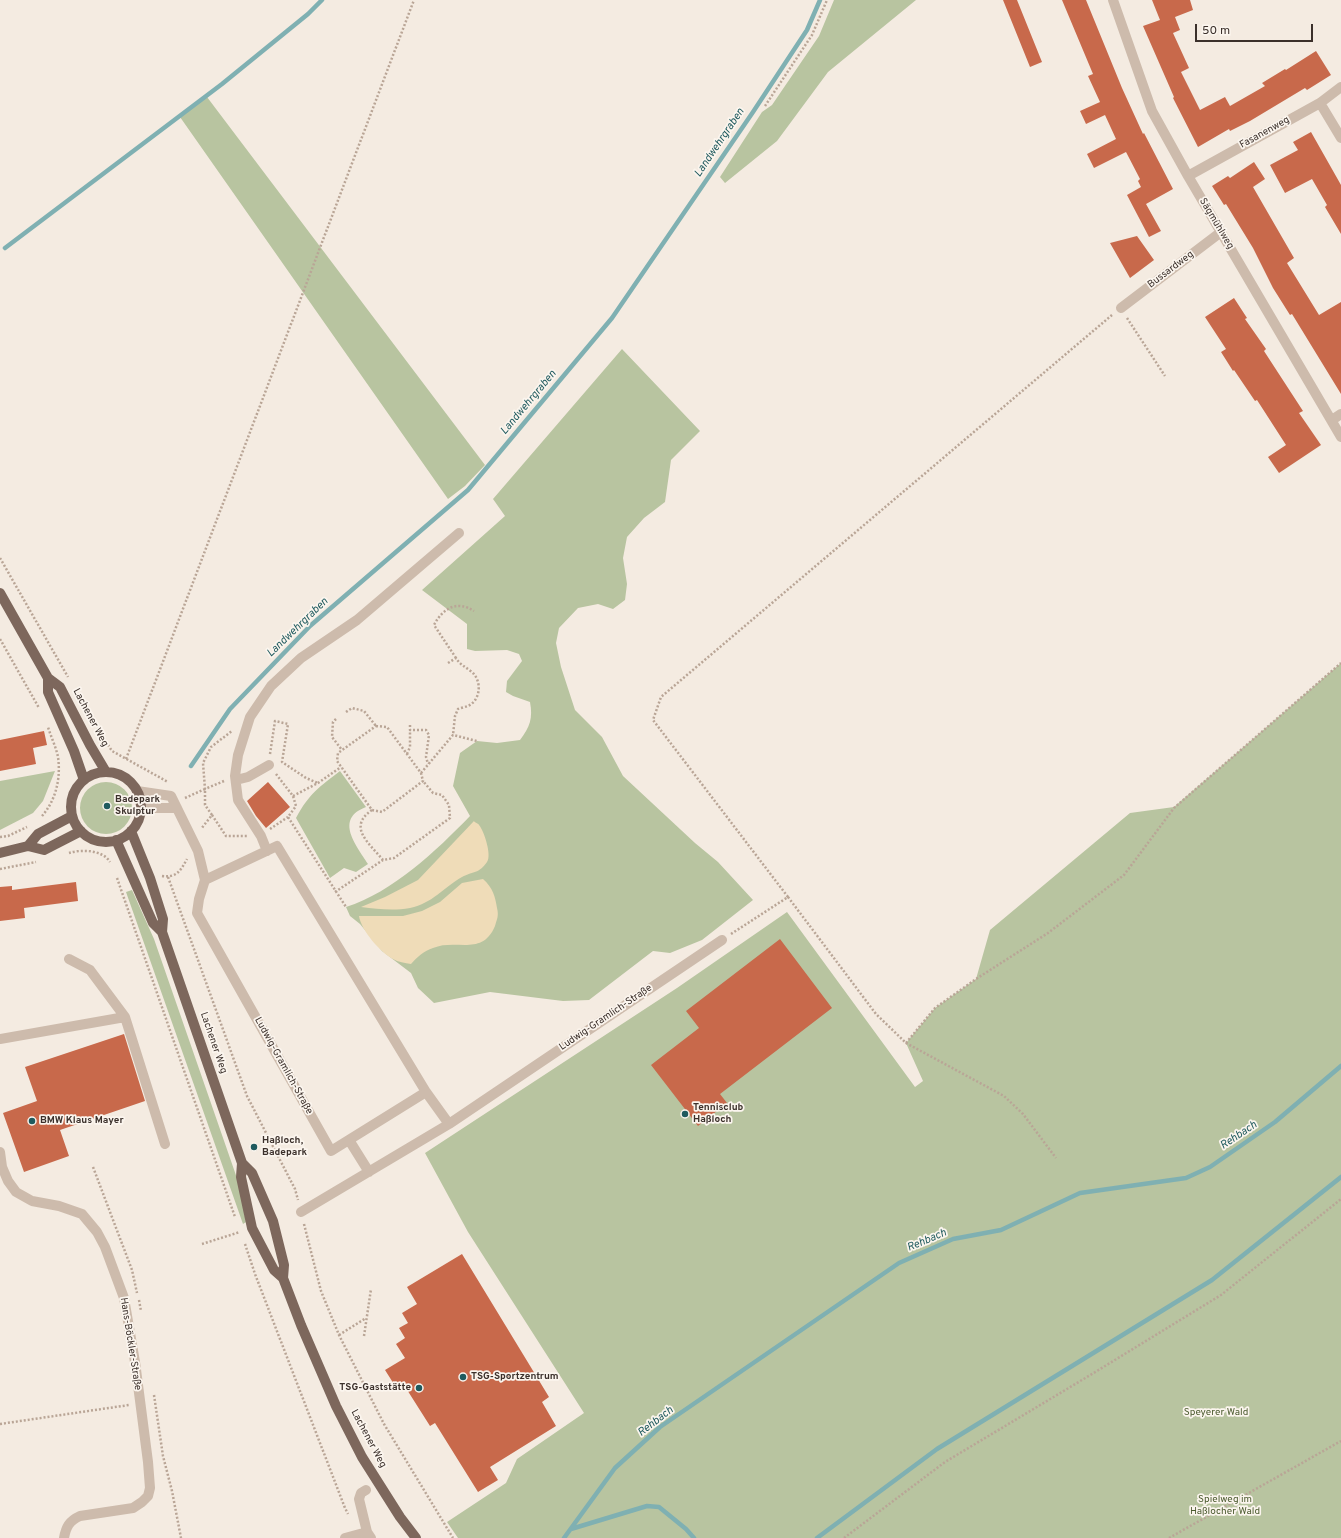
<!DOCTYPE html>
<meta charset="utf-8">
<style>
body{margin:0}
#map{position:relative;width:1341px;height:1538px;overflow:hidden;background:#f4ebe1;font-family:Overpass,sans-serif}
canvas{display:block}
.scale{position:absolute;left:1195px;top:24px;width:118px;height:18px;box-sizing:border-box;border:2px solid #3b302b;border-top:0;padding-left:5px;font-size:12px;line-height:14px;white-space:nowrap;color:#3b302b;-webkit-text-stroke:3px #fbf5ee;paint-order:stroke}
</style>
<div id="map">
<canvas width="1341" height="1538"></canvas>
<div class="scale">50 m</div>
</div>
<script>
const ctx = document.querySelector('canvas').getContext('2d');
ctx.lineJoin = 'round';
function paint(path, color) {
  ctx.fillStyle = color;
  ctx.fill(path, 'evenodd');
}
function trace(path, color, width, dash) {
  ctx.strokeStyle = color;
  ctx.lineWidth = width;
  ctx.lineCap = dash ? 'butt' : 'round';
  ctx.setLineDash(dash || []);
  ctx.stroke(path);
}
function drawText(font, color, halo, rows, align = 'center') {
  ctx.font = font + ' Overpass,sans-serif';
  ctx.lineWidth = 3.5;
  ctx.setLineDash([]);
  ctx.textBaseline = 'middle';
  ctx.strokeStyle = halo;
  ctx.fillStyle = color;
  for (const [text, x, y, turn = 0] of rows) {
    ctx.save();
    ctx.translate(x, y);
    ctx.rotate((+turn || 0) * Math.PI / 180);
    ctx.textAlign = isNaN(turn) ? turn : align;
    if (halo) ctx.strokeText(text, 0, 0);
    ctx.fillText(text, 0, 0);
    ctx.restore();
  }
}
paint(new Path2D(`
 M834,0h82l-88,72 -51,69 -52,42 -5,-6 42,-65 10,-7 47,-69z
 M207,97l278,368 -20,21 -17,13 -268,-382z
 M622,349l78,82 -29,29 -6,42 -21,16 -17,19 -4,21 4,26 -2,16 -12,9 -15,-5 -20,4 -19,20 -3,15 5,24 14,43 27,27 21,39 72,67 23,19 35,38 -51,40 -32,13 -17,-2 -64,49 -26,1 -73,-9 -56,11 -16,-15 -7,-15 -29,-22 -22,-27 -10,-8 -4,-9c47,-15 90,-56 124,-91l-17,-30 7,-33 17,-12 20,2 23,-3c10,-13 13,-22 10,-38l-17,-6 -7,-4 1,-11 15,-20 -3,-7 -12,-4 -32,1 -8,-2v-25l-45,-34 83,-74 -12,-17z
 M1341,663v875h-883l-11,-16 59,-39 11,-24 67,-46 -116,-181 -43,-79 252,-165 110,-76 128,175 8,-6 -17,-38 29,-35 41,-29 14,-49 140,-117 44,-6z
 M55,771l-12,30 -10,12 -33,17v-49z
 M340,771l26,36c-32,12 -10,38 2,57l-12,8 -12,-4 -14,10 -34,-60c13,-24 23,-31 44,-47z
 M80 808a26 26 0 1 1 52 0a26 26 0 1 1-52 0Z
 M132,890l22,49 85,245 7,38 -3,2 -117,-332z`), '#b8c4a0');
paint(new Path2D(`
 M474,821c0,1 5,3 5,4 5,6 13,30 8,37 -8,12 -14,9 -25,15 -19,11 -29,26 -52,31 -17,3 -32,1 -49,-1l24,-10 33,-17z
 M483,879c10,9 12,17 14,29 2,8 0,11 -2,18 -13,31 -39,12 -62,22 -9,3 -16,9 -22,16 -6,-1 -13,-2 -18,-5 -13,-7 -32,-29 -34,-43h44l19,-5 18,-9 22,-19z`), '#efdcb8');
trace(new Path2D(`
 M5,248l217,-164 86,-70 14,-14
 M191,766l39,-57 80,-83 158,-136 144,-172 141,-206 54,-82 13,-30
 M571,1529l76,-23 12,1 27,22 8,9
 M564,1538l51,-70 45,-41 239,-164 54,-24 48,-9 79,-37 106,-15 24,-11 65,-45 66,-56
 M817,1538l120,-89 275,-169 129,-103`), '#7fb0b2', 4.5);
paint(new Path2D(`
 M1003,0h14l25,62 -12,5z
 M1062,0h24l36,88 21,46 1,-1 29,56 -27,15 15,27 -12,6 -22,-42 14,-8 -3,-6 2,-2 -14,-27 -32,16 -7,-14 29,-15 -11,-24 -19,9 -6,-13 20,-9 -12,-26 5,-2z
 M1152,0h38l3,10 -18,7 5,13 -7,3 16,35 -8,4 19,38 25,-13 5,9 35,-20 -3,-3 23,-14 1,1 30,-19 15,24 -24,15 -2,-2 -55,33 -20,10 -1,-2 -31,18 -25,-49 1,-1 -31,-71 17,-6z
 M1311,132l30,53v49l-16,-27 2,-2 -15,-26 -27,14 -15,-28 28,-15 -5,-8z
 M1254,162l11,17 -12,8 41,71 -7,5 32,52 22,-13v92l-49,-80 -2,1 -17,-27 -20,-40 -27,-44 -2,1 -12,-19 16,-10 2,2z
 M1137,236l17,24 -24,18 -20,-35z
 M1234,298l13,20 -2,1 21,30 -2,2 39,60 -4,2 22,32 -42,28 -11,-16 18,-12 -29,-45 -2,1 -21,-31 -1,1 -12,-19 5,-3 -21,-32z
 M44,731l3,14 -14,3 3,16 -36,7v-31z
 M268,782l22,25 -24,21 -10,-12 -9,-15z
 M76,882l2,19 -54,7 1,10 -25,3v-34l12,-1v4z
 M780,939l52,69 -112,86 7,9 -29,23 -47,-61 48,-37 -13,-17z
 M124,1034l21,67 -85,29 9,26 -45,16 -21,-59 34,-12 -12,-34z
 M462,1254l87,143 -7,5 14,24 -66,41 8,13 -20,12 -43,-69 -5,3 -26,-41 -7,4 -12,-19 20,-12 -9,-14 9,-6 -6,-10 9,-5 -6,-10 15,-9 -10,-17z`), '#c8694b');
trace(new Path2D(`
 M765,106l47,-71 15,-35
 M1127,318l38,58
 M0,558l68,119
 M0,639l39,69
 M456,658l-22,-33c9,-17 23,-25 40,-14
 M448,663l8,-5c4,7 10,9 16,14 10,9 9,28 -4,34 -3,1 -7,2 -10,3l-3,7 -2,19
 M346,712l6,-4 12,3 12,15
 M336,719l-3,3 -1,15 10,13
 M410,725v5h16l3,5 -3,22 2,7
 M376,726l11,1 34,46 2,8 -41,31 -10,-2 -35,-49 1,-8z
 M97,728l15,23 56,31
 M270,754l5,-33 13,3 -6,38 24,16 12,5
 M407,754l3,-7v-17
 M126,759l288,-759
 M421,773l32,-38 24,6
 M276,774l17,22 3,10 -8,11 58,90
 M224,781l-19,8 -2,-26 8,-16 21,-16
 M293,796l25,-13 23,-16
 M185,798l20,-9v16l7,10 -11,14
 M372,810c-25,17 -3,33 11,50l11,-2 56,-40 -1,-13 -7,-10 -9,-2 -10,-12
 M212,815l14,21h21
 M42,816c14,-16 19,-38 16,-59 -2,-10 -7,-20 -10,-30
 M270,829l18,-12
 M0,837l8,-1 19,-9
 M69,853c13,-4 34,-3 41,9
 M0,869l36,-7
 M162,876c15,2 19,-6 25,-17
 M168,877l79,219 48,93 3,11
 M117,878l118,339
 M335,892l48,-32
 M788,897l88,117 30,29 98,53 19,18 33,44
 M731,934l57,-37 -135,-177 8,-23 451,-382
 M906,1043l29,-35 41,-29 72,-46 76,-58 50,-67 167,-145
 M93,1167l39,103 5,23
 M304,1224l17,67 18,44 45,89 69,114
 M202,1244l38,-12
 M245,1244l10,30 90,234 3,6
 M139,1300l2,11
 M339,1335l27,-17
 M364,1336l7,-47
 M154,1395l9,61 9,35 9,47
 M0,1424l129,-19
 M844,1538l101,-76 147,-88 129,-79 120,-96
 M1169,1538l172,-97`), '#b9a596', 2.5, [2, 2]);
trace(new Path2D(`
 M1113,0l39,111 36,65 153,261
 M1320,103l21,35
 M1188,176l132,-73 21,-16
 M1121,308l100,-76
 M1332,420l9,-6
 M236,780l12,-3 21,-12
 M137,791l34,5 27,55 7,29 -6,19 -2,14 134,238 95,-59
 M141,808h36
 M267,851l-6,-15 -23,-36 -3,-24 3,-21 12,-38 21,-31 30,-28 56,-38 102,-87
 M205,880l72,-34 149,246 23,32
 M69,959l21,11 35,47 40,127
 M0,1039l125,-22
 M349,1140l20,32
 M0,1152l2,15 6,14 8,11 16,9 27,5 23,8 15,18 8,15 19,51 11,64 13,100 2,26 -2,8 -6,6 -9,6 -53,8c-11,5 -14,11 -16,22
 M301,1212l148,-88 273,-184
 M366,1490l-5,3 -2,6 8,33
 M345,1538l22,-6 4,6`), '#cdbbac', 10);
trace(new Path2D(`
 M0,593l48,85 12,9 30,58 16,27
 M48,678v14l26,59 10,29
 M71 807a35 35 0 1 1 70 0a35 35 0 1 1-70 0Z
 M131,831l19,47 13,41 -1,13 80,231 -1,14 11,51 22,42 9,8 18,47 35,81 26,51 38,60 16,21
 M116,840l37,83 9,9
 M28,846l10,-12 34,-18
 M0,853l28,-7 16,4 37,-19
 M242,1163l10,10 21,48 11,44 -1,13`), '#7d675c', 10);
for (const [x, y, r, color] of [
 [107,806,4,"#1f5a5e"],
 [685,1114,4,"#1f5a5e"],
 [32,1121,4,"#1f5a5e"],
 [254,1147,4,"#1f5a5e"],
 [463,1377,4,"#1f5a5e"],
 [419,1388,4,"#1f5a5e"]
]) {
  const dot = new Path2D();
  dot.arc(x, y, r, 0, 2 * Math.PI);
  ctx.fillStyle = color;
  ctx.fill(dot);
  trace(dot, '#fbf5ee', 1.5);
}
drawText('10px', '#3b302b', '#fbf5ee', [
 ["Fasanenweg",1265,133,-29],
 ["Sägmühlweg",1216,224,59],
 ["Bussardweg",1171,270,-37],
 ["Lachener Weg",90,718,62],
 ["Ludwig-Gramlich-Straße",606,1018,-34],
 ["Lachener Weg",213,1043,71],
 ["Ludwig-Gramlich-Straße",283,1066,61],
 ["Hans-Böckler-Straße",130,1344,81],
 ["Lachener Weg",368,1439,62]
]);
drawText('bold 10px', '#3b302b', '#fbf5ee', [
 ["Badepark",115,800],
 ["Skulptur",115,812],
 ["Tennisclub",693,1108],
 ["Haßloch",693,1120],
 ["BMW Klaus Mayer",40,1121],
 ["Haßloch,",262,1141],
 ["Badepark",262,1153],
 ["TSG-Sportzentrum",471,1377],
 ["TSG-Gaststätte",411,1388,"right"]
], 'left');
drawText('10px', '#4a5a2e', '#fbf5ee', [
 ["Speyerer Wald",1216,1413],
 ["Spielweg im",1225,1500],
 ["Haßlocher Wald",1225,1512]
]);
drawText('italic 11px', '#1f5a5e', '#fbf5ee', [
 ["Landwehrgraben",720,143,-56],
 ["Landwehrgraben",529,403,-50],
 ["Landwehrgraben",298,628,-44],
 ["Rehbach",1239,1136,-34],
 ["Rehbach",927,1241,-23],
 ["Rehbach",656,1422,-38]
]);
</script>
